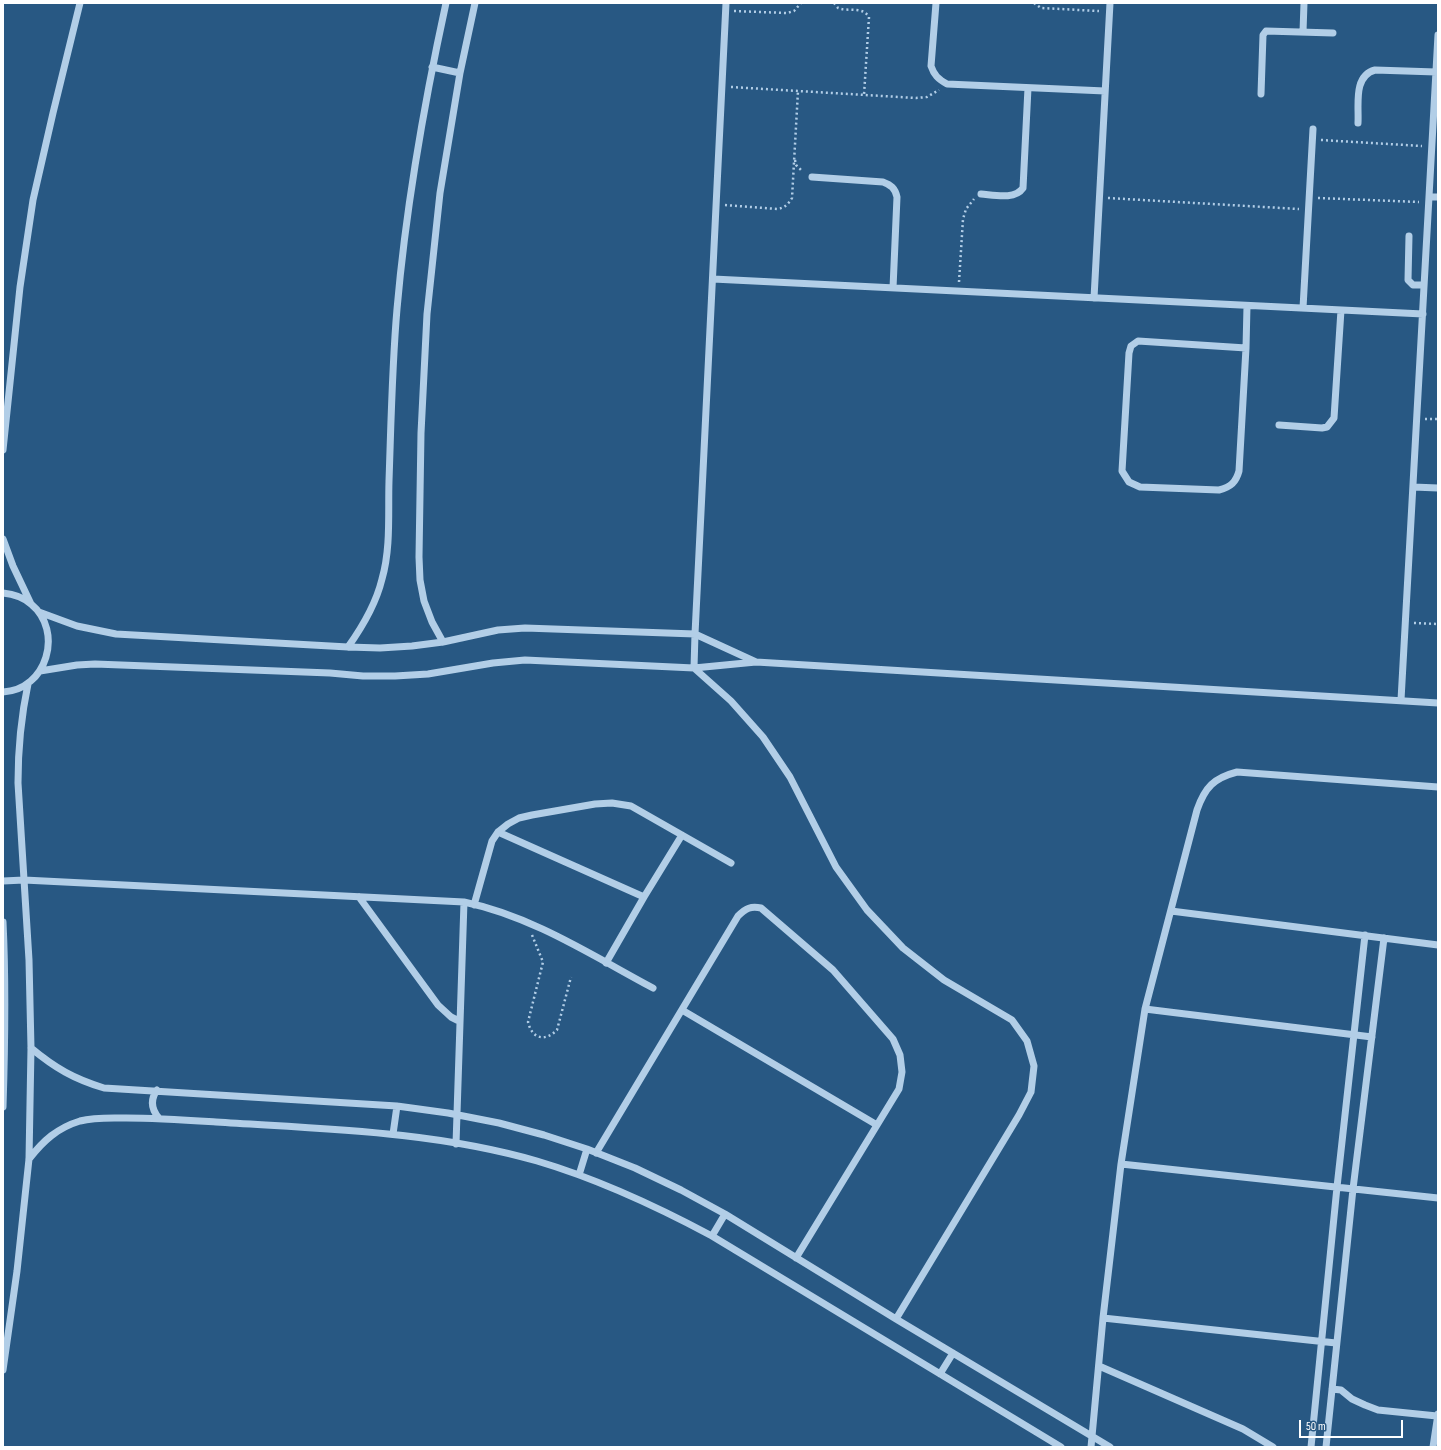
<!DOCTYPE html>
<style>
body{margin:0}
#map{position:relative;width:1441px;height:1450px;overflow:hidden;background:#285883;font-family:"Sofia Sans Condensed",sans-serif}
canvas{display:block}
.frame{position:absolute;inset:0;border:4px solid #fff;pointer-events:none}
.scale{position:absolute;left:1299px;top:1420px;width:104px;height:18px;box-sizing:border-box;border:2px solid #fff;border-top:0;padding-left:5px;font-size:12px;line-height:14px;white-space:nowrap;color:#fff;-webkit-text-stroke:3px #285883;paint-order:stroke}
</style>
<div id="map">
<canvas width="1441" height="1450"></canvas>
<div class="frame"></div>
<div class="scale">50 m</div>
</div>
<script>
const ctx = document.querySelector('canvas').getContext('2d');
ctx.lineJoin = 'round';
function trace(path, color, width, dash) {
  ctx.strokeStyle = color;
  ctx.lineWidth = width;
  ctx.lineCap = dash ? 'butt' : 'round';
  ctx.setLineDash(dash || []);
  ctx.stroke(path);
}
trace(new Path2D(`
 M834,3l4,5 3,1c10,2 22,-2 28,8l-5,78
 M1034,3l7,5 58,3
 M734,11l53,2 7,-2 7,-8
 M731,87l185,11 11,-1 12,-7
 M1321,140l101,6
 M795,160l1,5 7,7
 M1108,198l191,11
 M1318,198l101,4
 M725,205l52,4c7,-1 11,-4 15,-11l6,-107
 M959,282l4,-63 3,-10 8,-10
 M1425,419h13
 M1414,623l24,1
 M532,935l11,27 -15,60c4,17 17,20 29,8l14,-53`), '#b2cee7', 2.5, [2, 3]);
trace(new Path2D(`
 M726,3l-31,631 -1,34 37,33 32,36 27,40 46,90 31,43 36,38 41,32 68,40 15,21 7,25 -3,26 -12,23 -123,204
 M936,3l-5,63c3,9 7,13 16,18l158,7
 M1303,32l1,-29
 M432,67l28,6
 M1261,94l2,-59 3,-4 67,2
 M1358,123c1,-18 -5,-47 17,-53l61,2
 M812,177l71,5c8,3 12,6 14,15l-4,91
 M981,194c13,1 34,6 42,-6l5,-100
 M1429,197h9
 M1409,236l-1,44 5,5h11
 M713,279l710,35
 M1094,298l16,-295
 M1303,308l10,-179
 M1246,348l-108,-7 -7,5 -2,7 -7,118 7,11 11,5 79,3c12,-3 17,-8 20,-19l7,-123 1,-42
 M1279,425l43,3 5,-1 7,-9 7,-108
 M3,450l17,-163 13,-87 20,-87 27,-110
 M1413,487l25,1
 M3,539l10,27 18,38
 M3,593c10,1 20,4 28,11 33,27 16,86 -28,88
 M39,612l38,14 39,8 232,13 32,1 32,-2 31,-4 55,-12 27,-2 170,6 61,28
 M443,642l-11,-20 -8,-21 -4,-21 -1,-23 2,-124 6,-119 13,-121 20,-120 15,-70
 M348,647c15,-21 28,-43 34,-68 9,-31 6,-66 7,-98 2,-57 3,-115 8,-172 9,-103 27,-205 49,-306
 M40,671l37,-6 18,-1 235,9 33,3h32l33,-2 65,-11 32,-3 169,8 62,-6 682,41
 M1401,700l37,-665
 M498,832l146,65
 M3,881l21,-1 440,22c68,14 129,54 189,86
 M359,897l79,108 13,12 8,4
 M474,905l18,-64 6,-9 10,-8 11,-6 13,-3 63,-11 17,-1 19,3 100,57
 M1171,911l267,34
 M3,922c3,61 2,123 0,185
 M606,963l38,-66 38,-62
 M1145,1009l227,28
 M682,1010l195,115
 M31,1048c24,20 43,31 73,40l293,18 51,7 51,10 45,12 43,14 48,19 46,22 44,24 171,105 214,128
 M157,1090c-7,10 -6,19 2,28
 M393,1134l4,-28
 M456,1144l8,-242
 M596,1153l142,-237c8,-8 13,-10 23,-8l72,62 60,69 7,16 2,17 -3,17 -103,169
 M29,1159c14,-18 28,-31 51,-38 15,-4 31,-3 46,-3 31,0 60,2 90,4 107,7 217,9 321,39 61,18 119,45 175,75l349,211
 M1121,1164l317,34
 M579,1175l8,-26
 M712,1236l13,-22
 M1103,1318l233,25
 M1099,1366l144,63 30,18
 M3,1370l14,-99 12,-112 2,-111 -2,-88 -11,-177c0,-34 3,-66 10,-99
 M940,1374l13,-21
 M1332,1389l9,1 11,9 13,6 13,5 59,6
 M1091,1447l12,-129 18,-154 24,-155 52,-199c8,-23 17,-32 40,-38l201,15
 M1311,1447l26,-260 28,-252
 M1326,1447l27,-258 31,-251
 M1433,1447l5,-33`), '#b2cee7', 7);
</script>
